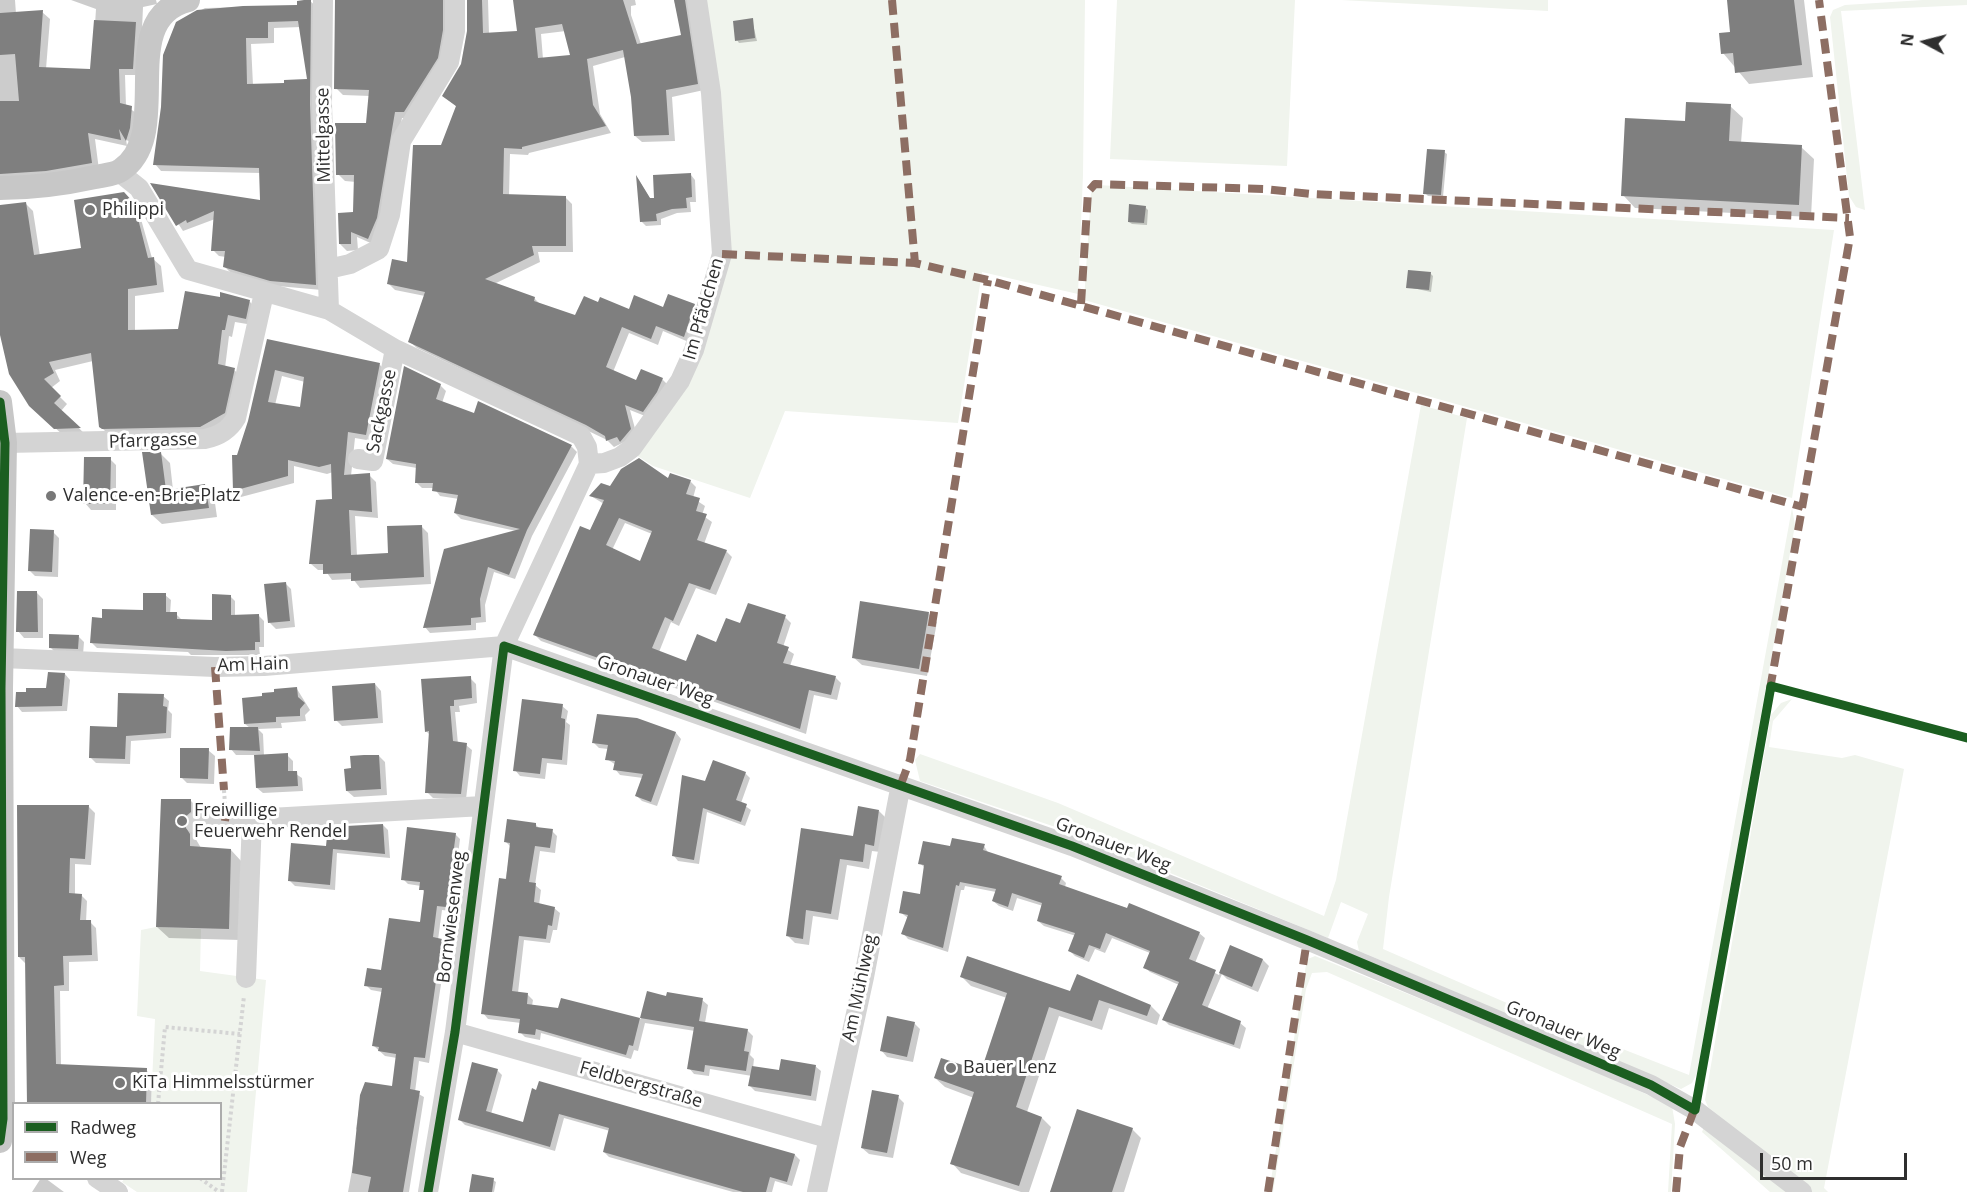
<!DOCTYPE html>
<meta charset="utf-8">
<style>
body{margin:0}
#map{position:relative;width:1967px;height:1192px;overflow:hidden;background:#fff;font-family:"Open Sans",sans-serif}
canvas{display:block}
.legend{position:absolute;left:12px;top:1102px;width:210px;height:78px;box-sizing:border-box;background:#fff;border:2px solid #acacac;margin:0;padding:8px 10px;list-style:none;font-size:18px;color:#2f2f2f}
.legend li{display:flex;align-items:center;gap:12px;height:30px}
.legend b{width:30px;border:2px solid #acacac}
.north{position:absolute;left:1895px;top:12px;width:60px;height:60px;-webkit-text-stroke:4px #fff;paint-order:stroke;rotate:277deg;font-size:16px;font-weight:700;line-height:24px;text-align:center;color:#2f2f2f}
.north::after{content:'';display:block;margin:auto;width:21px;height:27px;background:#2f2f2f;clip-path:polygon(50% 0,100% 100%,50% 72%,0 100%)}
.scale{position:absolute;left:1760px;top:1153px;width:147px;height:27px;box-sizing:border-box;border:3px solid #2f2f2f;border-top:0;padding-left:8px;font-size:18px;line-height:21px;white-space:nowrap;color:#2f2f2f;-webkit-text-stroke:4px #fff;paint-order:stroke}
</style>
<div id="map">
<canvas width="1967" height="1192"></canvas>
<ul class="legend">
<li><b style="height:8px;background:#1b5e20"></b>Radweg</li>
<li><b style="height:8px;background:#8d6e63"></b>Weg</li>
</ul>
<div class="north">N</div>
<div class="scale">50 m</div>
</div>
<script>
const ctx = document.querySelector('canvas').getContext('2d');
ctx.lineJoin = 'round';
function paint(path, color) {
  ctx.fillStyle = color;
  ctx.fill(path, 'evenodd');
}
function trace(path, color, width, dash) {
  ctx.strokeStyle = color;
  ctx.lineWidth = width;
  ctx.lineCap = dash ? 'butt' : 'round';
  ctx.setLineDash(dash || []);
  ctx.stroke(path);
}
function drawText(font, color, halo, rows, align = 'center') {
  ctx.font = font + ' "Open Sans",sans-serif';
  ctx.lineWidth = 6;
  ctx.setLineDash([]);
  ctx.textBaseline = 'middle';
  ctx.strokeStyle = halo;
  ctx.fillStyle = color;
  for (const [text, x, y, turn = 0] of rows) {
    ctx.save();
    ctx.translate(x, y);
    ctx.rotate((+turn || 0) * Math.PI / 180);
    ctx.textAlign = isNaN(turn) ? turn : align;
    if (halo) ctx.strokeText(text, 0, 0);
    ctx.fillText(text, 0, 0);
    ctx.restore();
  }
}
paint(new Path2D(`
 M701,0h384l-2,175 -5,119 -96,-22 -24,151 -173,-12 -35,87 -97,-32 -20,-13 48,-64 43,-129z
 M1117,0h178l-8,166 -177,-7z
 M1342,0h206v11l-207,-11z
 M1923,0h44v5l-126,6 24,199 -9,-3 -7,-11 -19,-179 3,-7 12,-5z
 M1098,185l736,45 -42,268 -708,-198 7,-107z
 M1421,405l46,13 -78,479 -6,52 140,61 166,65 103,-567 3,17 -98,548 -5,10 -11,6 -322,-138 -2,-9 11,-28 -27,-12 -13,36 -255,-105 -153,-52 -5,-21 5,-6 138,49 266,113 12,-36z
 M1792,699l-19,22 -4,26 73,11 13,-3 49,14 -80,419 4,4h-16l-104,-85 -3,-7 66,-385 10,-12z
 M156,927l45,2 -1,42 66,9 -19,212h-110l-15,-10 3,-4h95v-74l-69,-1 4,-84 -18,-3 4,-86z
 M1315,956l274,112 83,38 3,18 -4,68h-3l4,-68 -345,-152 -15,1 -6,16 -33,203h-4l37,-227 2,-6z
 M1704,1127l84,65h-18l-68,-60z`), '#f0f4ed');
paint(new Path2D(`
 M0,0h15l1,14 26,-2 8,7 -4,50 46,1 4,-61 -25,-9h85l1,4 -14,3 -3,68h-15l1,31 13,9 -6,31 -7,-7 1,7 -32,-7 4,31 -99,13z
 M336,0h115l-7,65 -32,54 -10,-1 -17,102 -10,25 -18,-8 1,13 -11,1 -7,-7 14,-30 2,-32 -11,-1 -7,-7 29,-50 3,-28 -27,-1 -7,-7z
 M468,0h20l1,34 30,-2 -4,-32h120l1,5 -5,1v9l10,29 42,-8 -9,-36h20l10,90 -32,7 3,44 -33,1 -7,-6 -2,-39 -8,-40 -32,9 7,48 11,19 -82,20 -1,2 -18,-1 -1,42 56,1 7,7 1,48h-35l2,10 -46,22 40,14 7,7 34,12 24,-13 31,7 64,-5 7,6 -10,31 -28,-12 -5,14 -29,-12 -16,39 24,10 25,-3 7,7 -19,32 -20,-8 7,26 -23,11 -7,-7 -190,-92 -7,-6 15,-46 -30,-6 -7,-7 20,-19 34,-117 15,-40 -13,-11 18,-31 6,-34zM566,31l6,25 -29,3 -2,-25z
 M1729,0h75l9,77 -64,7 -26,-31 9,-20z
 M310,1l7,6 5,283 -45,-4 -46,-13 -6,-6 1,-10 -7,-1 -6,-6 2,-31 -32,12 -30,-46 109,16 -1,-28 -100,-2 -6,-7 22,-141 28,-15 94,-2zM301,27l8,54 -23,4h-33l-2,-41 23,-1v-15z
 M752,20l5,21 -18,2 -2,-3z
 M1730,106l13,12 -2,25 60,4 13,12 -3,58 -176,-9 -12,-13 63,-72z
 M1444,152l3,2 -4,43 -15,-1 -3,-3z
 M691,175l4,5 1,22h-6l1,10 -14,1 -16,6v6l-15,1 -5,-5 -3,-42 13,21 4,-1z
 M124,194l13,11 15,53 9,8 3,26 -29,4v36l44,-2 70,-29 8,8 -4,16 -18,-3 -3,15 -3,-1 -4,32 9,2 8,7 -11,45 -22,12h-101l-8,-8 -7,-65 -38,9 5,11 -9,7 16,16 -6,7 25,24 -22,1 -34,-31 -30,-79v-119l25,-4 8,8 7,45 43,-7z
 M1145,207l3,3 -1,15 -15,-1 -3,-2z
 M1430,273l3,3 -2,16 -23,-5z
 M268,340l111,24 7,7 -14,70 -17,-3 -4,38 18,-1 7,7 2,36 -23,-2 2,40 33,-1 31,-29 7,7 3,51 -71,4 -7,-9 -21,1 -7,-10h-7l-7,-6 22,-63v-29l-6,2 -33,-8v17l-53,14 -6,-7 3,-34 11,-35zM282,376l23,6 -4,27 -26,-4z
 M440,385l6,6 -4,12 33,12 4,-12 93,44 5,5 -45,84 -17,43 -21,-7 -9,33 1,17 -10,1v7l-46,3 -5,-6 91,-96 -55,-12 -6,-6 4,-14 -19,-3 -6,-8h-12l-6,-6 1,-14 -24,-4 -6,-5z
 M160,453l10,10 3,27 31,-4 10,10 3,21 -55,7 -10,-9z
 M110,459l6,6v45h-25l-6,-7z
 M669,481h21l6,6 -3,11 12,8 -3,9 10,7 -8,22 22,7 6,6 -16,38 -20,-7 -17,38 -8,-4 -12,30 28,11 54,-38 44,-8 6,6 -8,24 11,7 -4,12 45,11 6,6 -4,17 -23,-5 -8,39 -265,-93 -6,-6 69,-131 -13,-8 20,-8zM625,523l27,11 -11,29 -29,-13z
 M53,532l6,6 -1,39 -23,-1 -6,-6z
 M285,583l6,6 4,38 -19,2 -6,-6z
 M37,593l6,6v39h-19l-6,-7z
 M165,595l6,5 -1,14h6l5,5 32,3 17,-26 5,5v15l23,-1 6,6v26h-5l1,8h-69l-3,-3 -91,-4 -5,-5 11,-24 41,-7z
 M928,613l9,9 -10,54 -65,-11 -9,-8z
 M78,636l6,6 -1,13 -27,-2 -6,-6z
 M65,674l5,6 -3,31 -45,1 -5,-6 30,-17z
 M470,678l6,6 1,19 -18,3 1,6h-5l3,32 8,1 6,5 -6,49 -33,-1 -6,-6 3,-57 -4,-4z
 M375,684l6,7 2,32 -41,3 -6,-6z
 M297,689l13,21 -5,5 1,6 -25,2 1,5 -24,1 5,5 1,22 23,-1 6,6v11l9,6 1,13 -40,2 -6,-5 -1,-33h-20l-5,-6 19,-21 -5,-4 19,-26z
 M163,696l6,5 -1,9 4,4 -1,24 -40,3 -1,23 -34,-1 -6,-6 28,-28z
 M562,706l6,5 -2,11 4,3 -3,40 -20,-2 -2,16 -25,-3 -5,-6z
 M636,719l40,14 5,6 -24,67 -15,-5 -5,-5 6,-18 -23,-3 -5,-6 1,-4 -9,-6 1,-10 -9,-1 -5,-5z
 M208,750l7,6 -1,28 -27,-1 -6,-6z
 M379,756l6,6 2,33 -33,2 -7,-6 5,-21z
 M745,773l5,5 -9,25 10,7 -6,16 -38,-14 -8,52 -21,-3 -4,-5 32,-73z
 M162,800l29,1 11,11v12l-6,5 -2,7 7,12 30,2 11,12 -2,78 -71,-2 -12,-11z
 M88,806l7,7 -4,52 -16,-1v31h6l6,6 -1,21h4l6,6 2,33 -29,1v29h-9l1,75 85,4 6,6 -1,28h-123l-2,-140 -7,-7 37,-63z
 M879,811l7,7 -6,34 -8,-1 -3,18 -22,-4 -9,55 -25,-4 -4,29 -14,-2 -7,-7 66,-98z
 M535,824l5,5 12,2 5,5 -2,17 -15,-2 -5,34 6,5 -2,15 15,3 6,5 -3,17h-4l-3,13 -26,-3 -6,53 10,2 5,5 -1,6 27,4 3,-10 79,19 7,-26 19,5 35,2 6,5 -3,18 42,7 6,6 -3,19 4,4 -1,9 28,4 34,-6 6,5 -5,30 -61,-10 -5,-5 2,-10 -42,-7 -1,7 -15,-2 -5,-6 6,-37 -50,-8 -7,28 -4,-1 -3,9 -90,-26 -1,7 -15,-3 -5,-5 1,-9 -33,-4 -5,-6 28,-166 -6,-6z
 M383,825l5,5 2,28 -53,-5 -2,37 -40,-4 -6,-6 38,-32z
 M455,834l5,5 -9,72 -9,-1 -4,30 9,5 -18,118 -10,-2 -4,31 9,5 -15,95h-61l11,-60 -3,-3 5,-33 32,-8 4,-30 -12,-2 -11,-10 8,-54 -11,-2 -5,-5 17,-14 38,-47 4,-30 -4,-8 -13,-2 -5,-5z
 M984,846l5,8 72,24 5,5 -1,4 134,46 6,5 -10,25 24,12 12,-28 32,13 6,6 -11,26 -31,-13 -5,-5 -15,35 33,14 6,5 -6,21 -71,-24 -5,-5 15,-35 -29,-13 -6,-5 6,-14 -38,-15 -7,15 -10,-4 -6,13 -14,-6 -6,-6 7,-14 -32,-10 -6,-5 5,-15 -26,-8 -4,13 -14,-5 -6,-5 3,-9 -31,-6 -1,4h-3l-13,62 -40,-13 -5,-6 5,-15 -8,-6 21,-16 4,-28 -5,-5 31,-15z
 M962,977l189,29 9,9 -3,10 -48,-17 -7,22 -43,-14 -32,96 15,6 9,9 -22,65h-8l-60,-19 -9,-10 22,-65 -29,-11 -10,-9 47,-5 25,-75 -36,-12z
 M914,1023l6,6 -7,33 -26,-5 -6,-7z
 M497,1070l5,5 -11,39 33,9 9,-33 262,65 5,5 -8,26 -17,-5 -3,11h-39l-124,-35 -5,-5 6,-21 -46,-13 -9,33 -90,-26 -5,-5z
 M898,1097l6,6 -11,55 -24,-4 -7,-6z
 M1132,1129l9,9 -17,54h-73z
 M41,1178h4l19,14h-32z
 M493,1180l3,2 -2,10h-24z`), '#0003');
paint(new Path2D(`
 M304,0h7l-1,104 6,181 -46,-4 -47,-14 2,-16h-14l3,-40 -27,12 -1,-3 -10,6 -26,-43 110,17 -1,-32 -106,-3 8,-58 2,-52 13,-33 21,-12 46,-4 54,-1v-4zM298,21l9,58 -23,1v3l-37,1 -1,-46h22v-16z
 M335,0h108v30l-5,28 -34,54h-9l-18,106 -9,21 -17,-7v12h-12l-1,-31 15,-1 1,-37h-18l-1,-52h31l3,-33 -35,-1z
 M467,0h15l1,33 34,-2 -4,-31h110l14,44 44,-9 -7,-35h11l13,84 -32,6 3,45 -35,1 -3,-39 -8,-47 -36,9 6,46 13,21 -84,21v2l-18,-1 -1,46 63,2v50h-34l2,9 -49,24 50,18 -1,4 41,14 9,-19 14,6 2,-5 29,12 5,-14 29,12 5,-13 27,10 -11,33 -28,-11 -5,13 -29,-12 -16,40 30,13 5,-11 22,9 -6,14 -14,20 -18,-7 6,24 -11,13 -3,-5 -11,4 -1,-5 -19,-11 -178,-83 17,-50 -38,-8 5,-25 15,3 6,-117h28l15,-39 -14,-10 19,-32 6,-33zM562,24l8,31 -32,3 -3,-30z
 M1727,0h67l8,65 -67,8 -2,-20 -12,1 -2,-21 11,-1z
 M43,10l-4,57 51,2 4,-49 42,2 -3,47h-14l1,34 12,3 -2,22 -4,13 -7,-12 2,11 -33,-7 4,30 -46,8 -46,3v-73h19l-4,-47 -15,1v-42z
 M753,18l2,20 -20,3 -2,-20z
 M1686,102l45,2 -2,37 73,4 -3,60 -178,-9 4,-78 60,3z
 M1427,149l18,1 -4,45 -18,-1z
 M691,173l1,24 -6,1 1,10 -15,1 -16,5 1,7 -17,1 -4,-47 14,23h4l-1,-23z
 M124,192l10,11 14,55 6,-1 3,28 -29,4v41l50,-1 7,-38 35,6v-5l30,8 -4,19 -18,-4 -3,15h-3l-4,34 17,4 -10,45 -25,14 -98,2 -3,-2 -8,-74 -42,9 5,11 -10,6 17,17 -7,7 27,25 -27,1 -25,-23 -20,-32 -9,-39v-130l26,-3 8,53 47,-7 -7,-48z
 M1129,204l17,2 -2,17 -16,-1z
 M1408,270l23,2 -2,18 -23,-2z
 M267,339l113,24 -14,72 -18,-3 -4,43 26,-2 2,39 -23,-2 2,45 37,-2 -1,-27 35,-1 2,52 -73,4v-8l-28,1v-10h-14l7,-64 16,-1 -1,-35 -12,3 -31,-7v16l-55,15 -1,-36h5l11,-34zM275,370l29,7 -4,30 -32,-5z
 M404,366l37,18 -5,15 38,14 4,-12 94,44 -45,85 -18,45 -21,-8 -8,32 1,18 -10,1v7l-48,3 21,-79 76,-20 -66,-16 4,-18 -26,-4 1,-8h-18l1,-19 -30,-5z
 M142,452h19l5,38 39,-6 4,24 -58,7z
 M84,457h27l-1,47h-27z
 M639,458l29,20 2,-5 21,7 -5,14 14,4 -4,13 11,3 -10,26 30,10 -17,40 -21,-7 -16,38 -8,-4 -13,31 34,13 11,-27 19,8 10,-24 14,5 8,-20 38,12 -9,28 12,4 -6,16 53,13 -5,19 -22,-5 -9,39 -267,-94 47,-109 10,4 14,-30 -15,-4 12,-13 9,3 11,-17zM619,518l33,13 -12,30 -34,-16z
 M30,529l24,1 -2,42 -24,-1z
 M286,582l4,39 -22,2 -4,-39z
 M17,591h20l1,41h-22z
 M143,593h23v19h11v7l35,1v-26l19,1v20l28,-1 1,28h-5v8l-29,1 -136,-8 2,-26 10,1v-9l41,1z
 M860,601l69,11 -10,57 -67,-11z
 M49,634l30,1 -1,14 -29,-1z
 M48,672l17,1 -3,33 -47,1 1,-15h10v-4h20z
 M471,676l1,22 -18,2v6h-4l3,35 14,2 -6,51 -36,-1 4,-62 -4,1 -4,-53z
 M375,683l3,35 -44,3 -2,-35z
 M297,687l1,10 7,6 -5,6v7l-24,1v5l-32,2 -2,-26 20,-2v-3l12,-1v-3z
 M118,693l46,1 -1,12 4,1 -1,26 -40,3 -1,23 -36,-1 1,-32 27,1z
 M522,699l41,5 -2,14 4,1v8l-3,33 -20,-2 -2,16 -27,-3z
 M597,714l40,4 39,14 -25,70 -16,-6 8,-22 -30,-4 2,-9 -10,-1 3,-15 -16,-2z
 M230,727h28l2,24 -31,-1z
 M180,748h29l-1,31 -28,-1z
 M288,753v18h9l1,15 -42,2 -2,-33z
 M364,755h15l2,34 -35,2 -2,-22 7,-1 -1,-12z
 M713,760l33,12 -10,28 11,4 -6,18 -38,-14 -9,52 -22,-4 10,-81 23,6z
 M161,799h30v13l-6,5 -2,6 7,11v12l41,3 -2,80 -73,-2z
 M17,805h72l-4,54 -15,-1 -1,35 13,1 -2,26h11l1,35 -29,1 1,29 -10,1 2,78 91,4 -1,36h-119l-2,-147h-7z
 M858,806l21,4 -5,36 -9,-2 -2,18 -23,-3 -9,55 -25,-4 -3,29 -17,-3 15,-108 52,8z
 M507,819l29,4v4l17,2 -3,19 -15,-2 -6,36 7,1 -2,19 21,5 -3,19 -4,-1 -2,14 -27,-3 -7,55 16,2 -1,11 31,4 3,-10 79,20 7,-27 19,5 1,-4 36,6 -4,23 49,8 -4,22 5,1 -3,19 -41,-6 -1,7 -17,-3 7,-42 -54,-9 -7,28 -4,-1 -3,10 -90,-26 -1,6 -17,-2 2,-14 -39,-5 18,-136 7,1 4,-36 -6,-1z
 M383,824l2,30 -52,-5 -3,36 -42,-4 3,-38 35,3 2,-19z
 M407,827l49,6 -10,74 -9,-1 -4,31 9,2 -17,119 -11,-1 -4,32 10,2 -17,101h-35l3,-15 -19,-4 8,-78 5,-13 27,4 4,-32 -18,-3 1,-4 -7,-1 10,-58 -18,-2 3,-18 14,2 8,-52 31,4 4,-32h-5l1,-8 -19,-2z
 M952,838l33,6 -2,6 79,26 -3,8 68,24 2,-5 71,29 -11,27 27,11 -14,35 39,16 -7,24 -72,-25 17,-38 -36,-14 7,-17 -44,-18 -6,16 -11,-4 -5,13 -16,-7 7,-18 -38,-12 5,-18 -30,-10 -4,14 -16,-6 4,-12 -36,-7 -1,4 -3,-1 -13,63 -42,-14 7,-19 -9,-2 4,-22 17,3 4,-29 -6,-1 5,-23 27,5z
 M1230,945l33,14 -11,28 -33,-14z
 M967,956l103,35 7,-17 74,31 -4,11 -48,-16 -7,21 -43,-14 -33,100 26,10 -23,69 -69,-22 24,-72 -40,-14 7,-20 40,13 26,-78 -47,-16z
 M887,1016l28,6 -8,35 -27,-6z
 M781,1059l35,6 -5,31 -63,-10 4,-20 27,4z
 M472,1062l26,7 -12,42 37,11 9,-34 4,2 3,-9 256,73 -8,28 -17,-5 -4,15h-23l-140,-40 6,-24 -50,-14 -9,33 -92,-27z
 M872,1090l27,5 -12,58 -26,-5z
 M1077,1109l56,19 -21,64h-62z
 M472,1174l22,4 -2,14h-23z`), '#7f7f7f');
trace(new Path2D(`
 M224,790l1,14
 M158,1104l7,-77 75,7
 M200,1178l19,14
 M222,1192l22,-196`), '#d4d4d4', 4, [3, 3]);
trace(new Path2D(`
 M323,0l-1,104 7,206
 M119,172l20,16 49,82 141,40 66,39 186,87 6,11 2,17 -85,182 -49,386 -27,160
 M328,269l22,-5 29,-15 11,-34 11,-74 48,-79 6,-31v-31
 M5,443l200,-4c15,-3 24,-9 31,-21l28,-125
 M358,459l15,2 22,-112
 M589,464l15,-1 16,-6 12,-9 48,-67 14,-31 28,-96 -11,-161 -14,-93
 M2,658l213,9 49,-1 240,-20 568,200 235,94 344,145 44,25 107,82
 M195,823l57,-4
 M246,978l6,-159 231,-13
 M455,1032l372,106
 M97,1178l21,14
 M817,1192l47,-215 37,-193`), '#d4d4d4', 20);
trace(new Path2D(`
 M0,188c33,0 63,-4 95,-11 8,-2 19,-2 26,-7 55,-36 -8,-151 67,-170
 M0,402l5,41 -4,245 2,431 -3,22`), '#c7c7c7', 24);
trace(new Path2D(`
 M892,0l23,263
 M722,254l193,9 73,17 815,227
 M1081,304l7,-112 7,-8 170,5 46,5 538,24
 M215,667l9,123
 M1770,689l80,-452 -31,-237
 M901,784l9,-24 78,-480
 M225,821l1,-8
 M1268,1192l39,-252
 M1676,1192l4,-45 16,-42`), '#8d6e63', 8, [15, 8]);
trace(new Path2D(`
 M0,402l5,41 -4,245 2,431 -3,22
 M428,1192l27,-160 49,-386 568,200 235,94 283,119 61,26 44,25 76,-424 196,52`), '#1b5e20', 9);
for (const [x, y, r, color] of [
 [90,210,6,"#787878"],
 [51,496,6,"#787878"],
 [182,821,6,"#787878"],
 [951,1068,6,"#787878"],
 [120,1083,6,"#787878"]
]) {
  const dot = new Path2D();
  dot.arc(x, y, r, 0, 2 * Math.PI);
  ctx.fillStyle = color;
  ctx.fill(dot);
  trace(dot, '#fff', 2);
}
drawText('18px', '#2f2f2f', '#fff', [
 ["Mittelgasse",324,135,-91],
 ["Im Pfädchen",704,309,-74],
 ["Sackgasse",382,411,-78],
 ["Pfarrgasse",153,441,-2],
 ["Am Hain",253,665,-2],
 ["Gronauer Weg",655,681,19],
 ["Gronauer Weg",1113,845,21],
 ["Bornwiesenweg",452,917,-83],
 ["Am Mühlweg",860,988,-78],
 ["Gronauer Weg",1563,1030,23],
 ["Feldbergstraße",641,1085,16]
]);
drawText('18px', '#2f2f2f', '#fff', [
 ["Philippi",102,210],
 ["Valence-en-Brie-Platz",63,496],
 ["Freiwillige",194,811],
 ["Feuerwehr Rendel",194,832],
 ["Bauer Lenz",963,1068],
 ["KiTa Himmelsstürmer",132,1083]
], 'left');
</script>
